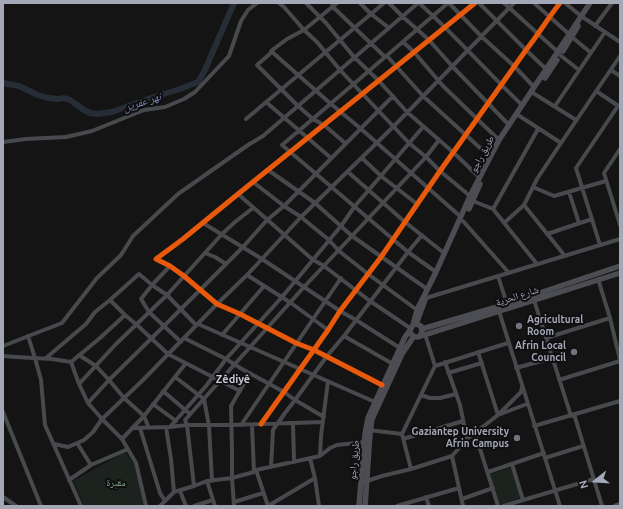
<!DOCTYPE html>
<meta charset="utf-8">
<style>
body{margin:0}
#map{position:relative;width:623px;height:509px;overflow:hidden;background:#141414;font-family:Ubuntu,sans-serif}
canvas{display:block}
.frame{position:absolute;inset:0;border:4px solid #a4a7b6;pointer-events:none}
.north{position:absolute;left:575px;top:461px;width:40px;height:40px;-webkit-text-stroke:3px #0f0e10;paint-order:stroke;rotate:253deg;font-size:11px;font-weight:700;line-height:16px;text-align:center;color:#a4a7b6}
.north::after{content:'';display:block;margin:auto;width:14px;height:18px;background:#a4a7b6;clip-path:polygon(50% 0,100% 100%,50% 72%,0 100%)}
</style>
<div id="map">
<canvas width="623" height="509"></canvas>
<div class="frame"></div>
<div class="north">N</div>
</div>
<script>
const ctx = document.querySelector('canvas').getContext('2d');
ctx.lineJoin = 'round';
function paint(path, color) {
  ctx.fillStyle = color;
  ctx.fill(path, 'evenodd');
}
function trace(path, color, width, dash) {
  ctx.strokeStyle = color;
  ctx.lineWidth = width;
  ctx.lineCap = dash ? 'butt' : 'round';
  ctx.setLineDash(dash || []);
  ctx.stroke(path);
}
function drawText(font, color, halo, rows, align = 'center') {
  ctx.font = font + ' Ubuntu,"Noto Naskh Arabic",sans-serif';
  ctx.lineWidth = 4;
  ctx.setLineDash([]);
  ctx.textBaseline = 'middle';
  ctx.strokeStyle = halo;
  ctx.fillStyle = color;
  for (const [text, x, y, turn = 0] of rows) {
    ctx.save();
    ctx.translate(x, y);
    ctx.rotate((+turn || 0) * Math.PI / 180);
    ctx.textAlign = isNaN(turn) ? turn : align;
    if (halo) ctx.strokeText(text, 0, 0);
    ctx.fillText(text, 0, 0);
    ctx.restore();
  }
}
paint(new Path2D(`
 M125,452l9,12 10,42h-60l-11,-25z
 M512,467l10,30 -24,8 -10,-30z`), '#1c231e');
trace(new Path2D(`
 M3,83l16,3 19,9 10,3 10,1 6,-1 6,2 14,10 6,3 7,1 15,-2 36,-13 32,-10 18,-7 6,-10 30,-69`), '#272d37', 6);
trace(new Path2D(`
 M279,3l5,4 20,23 13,12 23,28 69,73 17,14 14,14 30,25
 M306,3l20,20 28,34 25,24 28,31 47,41 26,25
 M337,3l-33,27 -17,9 -16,12 60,53 29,24 101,89
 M360,3l11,11 18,14
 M389,3l13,13 27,24 23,26 57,59
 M419,3c36,32 68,69 103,102
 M449,3l32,33 34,31 19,20
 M479,3l47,47 20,19
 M504,3l54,49 2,3 19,15
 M534,3l35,31 3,3 19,16
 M565,3l16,13 39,26
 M332,6l53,51
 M595,26l17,-23
 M403,42l11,10 29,34 56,54
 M272,52l-15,13 41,41 15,13 11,6 21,18
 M387,56l36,40 67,61
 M611,70l9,6
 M596,91l24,16
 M533,93l43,27
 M266,102l65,56
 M555,106l50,-74
 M518,115l43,28
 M246,119l138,-116
 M3,142l23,-3 40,-2 26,-6 52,-21 21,-3 19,-8 11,-7 34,-36 12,-35 7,-11 9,-7
 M620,149l-16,24 16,52
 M362,158l19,18 36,28
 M268,170l47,33 37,33 75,53
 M348,172l57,50 39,31
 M253,182l31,24 17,11 28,23 10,11 29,23 49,36
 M533,187l21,9 52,-15
 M569,192l10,31
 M238,194l74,65 12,7 46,35 40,27
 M473,201l20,8 44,55
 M524,205l41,51
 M493,209l45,-80
 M463,221l46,52
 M203,223l59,36 78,52 16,9 44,28
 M504,223l20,-18 13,-26 24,-36 59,-87
 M547,234l45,-15
 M600,245l-24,-77 42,-62
 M205,253l10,4 11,7
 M170,266l-18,19 -11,14 8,13 32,30
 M436,272l-28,-20 -126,-107c56,-47 111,-95 166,-142
 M247,275l44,28 37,27
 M498,276l9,28
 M598,279l12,39 10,42
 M426,298l194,-59
 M534,300l37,116
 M499,311l61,195
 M198,324l177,78
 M196,325l-29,-30 -15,-10 -13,-11 -29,26 15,15 12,10 31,29 72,37
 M425,334l10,32
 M222,335l42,-49
 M28,336l7,22 6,22 4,45 36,81
 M344,336l49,28
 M184,338l42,21 16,10 42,23 11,8 29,17
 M546,338l64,-20
 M3,346l59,-23 35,-45 24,-23 12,-19 45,-42 70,-49 15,-9 155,-133
 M478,352l20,63 29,-11
 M79,355l17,11 13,14 15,18 20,18 5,12
 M3,356l13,1 36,2 19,3
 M46,358l40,-34 9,-12 15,-12
 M71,362l8,22 9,19 14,16 20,20 14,24 10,43
 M71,362l29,-24 25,-23
 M445,362l15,43 7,34
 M516,368l36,-10
 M448,373l34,-10
 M175,377l29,22 5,27 3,55
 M559,380l61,-19
 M79,384l36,-39 52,-50 55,-61 13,-12 18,-14
 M382,385l-68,-35 -18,-7 -56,-29 -23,-10 -33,-28 -14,-10 -14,-7 27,-20 55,-45 237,-191
 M163,391l27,23
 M421,395l9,3h10l16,-4
 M88,403l21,-23 55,-54 79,-79 24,-27 17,-14 109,-110
 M153,404l23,17
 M3,412l38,94
 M574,414l28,92
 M293,423l1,39
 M261,424l67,-94 12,-19 41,-54 59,-86 86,-121c12,-15 22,-32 34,-47
 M241,425l100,-147
 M252,425l2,47
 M534,426l86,-25
 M166,427l5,32 3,33
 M170,427l36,-41 20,-27 56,-62 59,-71 14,-20 68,-79
 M132,428l38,-1 17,-2h45l91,-3
 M140,428l20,65 5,8
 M369,430l33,4
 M475,433l23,73
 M122,439l22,-23 42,-53
 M403,439l60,-18
 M77,443l14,22
 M54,444l14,3 16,-7 9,-8 9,-13 41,-39 74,-76 30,-29 54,-58 92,-90 121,-124
 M320,456l1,-20 7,-55
 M452,456l11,50
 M545,458l38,-12
 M512,464l11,36
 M271,467l2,-37 12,-17 10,-13 32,-44 17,-20 64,-84 14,-17
 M411,469l-9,-35 33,-68 73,-23
 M256,470l12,36
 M488,472l56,-19
 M315,478l4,28
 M69,480l22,-15 37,-16
 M207,481l8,25
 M364,482l18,-6 29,-7 41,-13 15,-17 31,-24 23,-23 1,-5
 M194,486l-7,-61 -2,-5 49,-55 70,-78 122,-130 13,-17
 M180,491l6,15
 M3,497l13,9
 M426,497l3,9
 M462,499l31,-11
 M234,502l29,-9
 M160,506l14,-14 20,-6 13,-5 25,-3 22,-6 2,-2 64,-14 10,-8 7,-3 28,-3
 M194,506l19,-6
 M234,506l-2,-28v-26l-1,-46 19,-33
 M268,506l47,-28 -5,-20
 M397,506l62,-18
 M503,506l91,-27`), '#48494d', 4);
trace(new Path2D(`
 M563,51l15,-25
 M545,78l12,-18
 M469,209l11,-25
 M416,324l9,-24
 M413,325l4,-15 19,-38 34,-76 29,-56 91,-137
 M422,329l85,-25 113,-38
 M420,336l2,-5 -1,-5 -5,-2 -3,1 -3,5c0,5 3,7 8,7l202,-64
 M359,506l6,-72 3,-16 37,-81 5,-7
 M365,506l5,-72 2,-15 30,-65 12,-18
 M616,506l4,-1`), '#4c4d52', 5.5);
trace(new Path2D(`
 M382,385l-68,-35 -18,-7 -56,-29 -23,-10 -33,-28 -14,-10 -14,-7 27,-20 55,-45 237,-191
 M261,424l67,-94 12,-19 41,-54 59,-86 86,-121c12,-15 22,-32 34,-47`), '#e8590c', 5);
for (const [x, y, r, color] of [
 [519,326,4,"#72747d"],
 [574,352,4,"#72747d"],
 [517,438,4,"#72747d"]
]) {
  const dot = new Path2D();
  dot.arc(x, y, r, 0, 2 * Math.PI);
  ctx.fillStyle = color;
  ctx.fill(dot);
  trace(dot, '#0f0e10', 1.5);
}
drawText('10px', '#a4a7b6', '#0f0e10', [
 ["طريق راجو",482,154,-62],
 ["شارع الحرية",517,296,-18],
 ["طريق راجو",354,460,-85]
]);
drawText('bold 10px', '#a4a7b6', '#0f0e10', [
 ["Agricultural",527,320,"left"],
 ["Room",527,332,"left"],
 ["Afrin Local",566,346],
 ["Council",566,358],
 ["Gaziantep University",509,432],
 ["Afrin Campus",509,444]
], 'right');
drawText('10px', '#7ba285', '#0f0e10', [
 ["مقبرة",116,483]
]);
drawText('italic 11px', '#7a8db3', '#0f0e10', [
 ["نهر عفرين",142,102,-18]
]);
drawText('bold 11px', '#c6c7d2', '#0f0e10', [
 ["Zêdiyê",233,379]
]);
</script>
